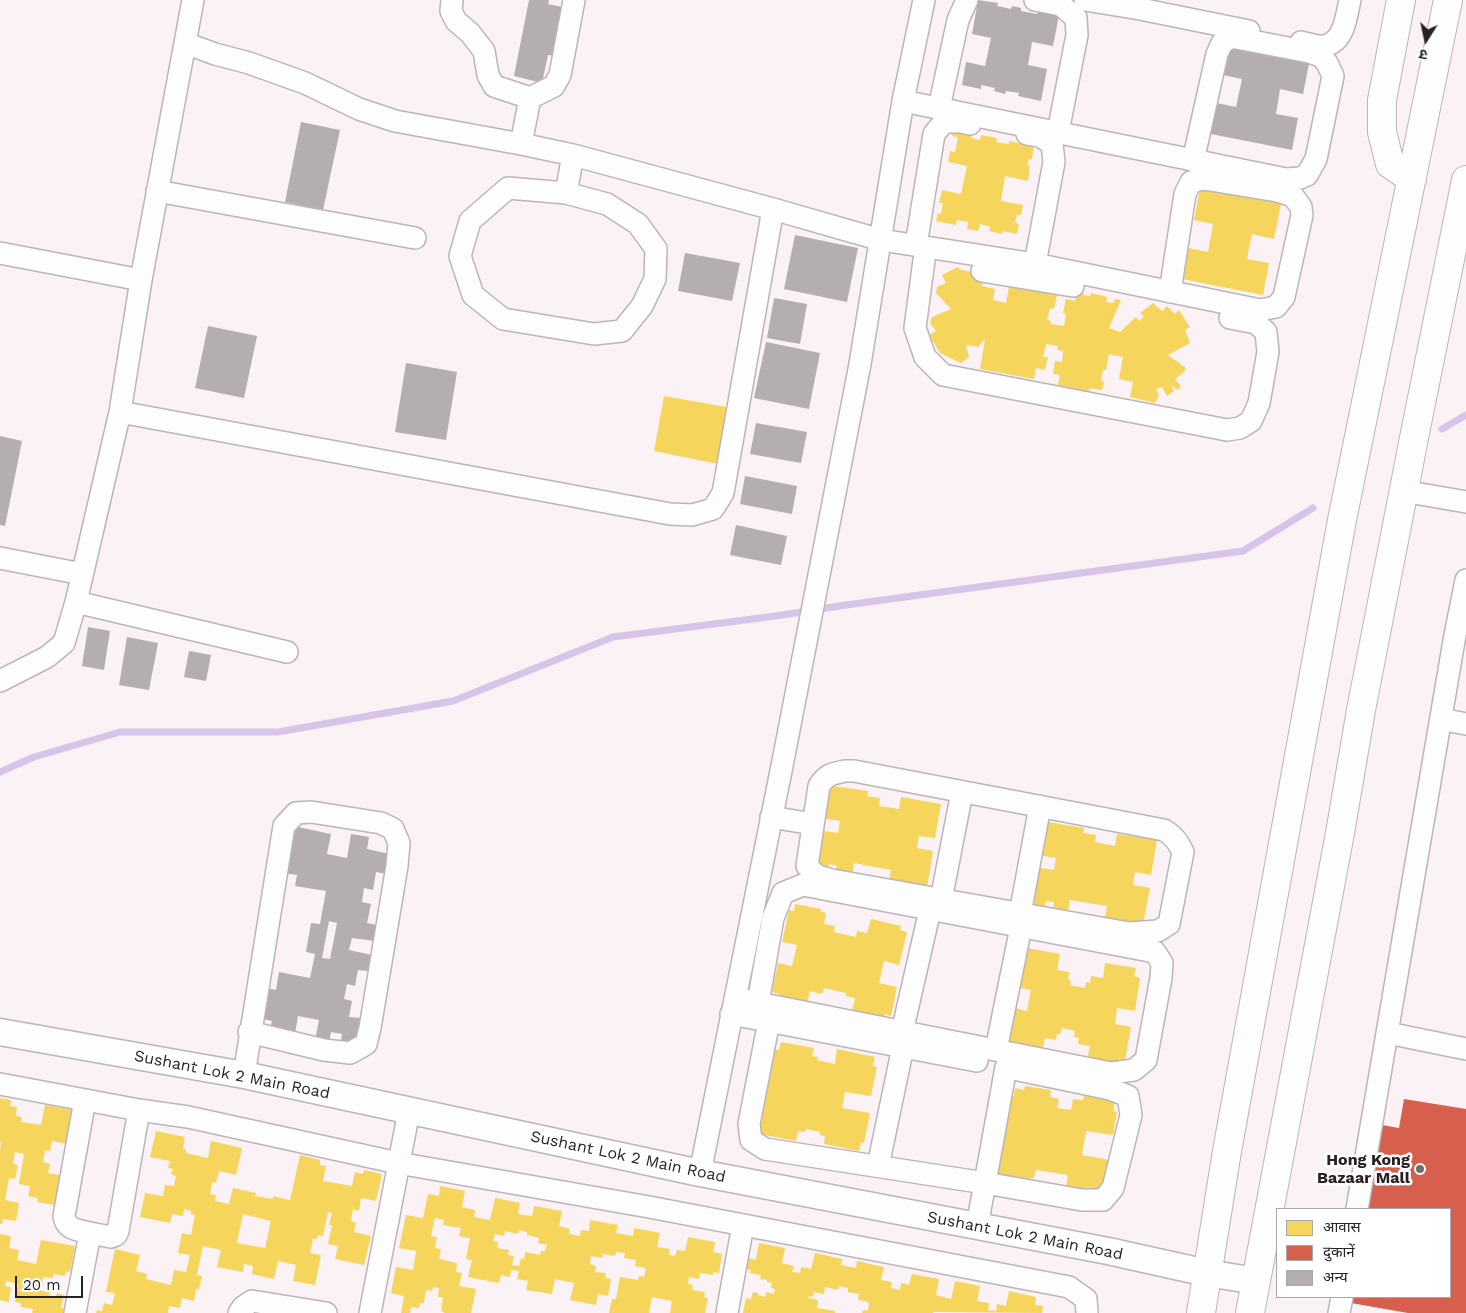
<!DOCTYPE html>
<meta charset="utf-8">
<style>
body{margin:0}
#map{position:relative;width:1466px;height:1313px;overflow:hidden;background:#faf2f5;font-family:"Work Sans","Noto Sans Devanagari",sans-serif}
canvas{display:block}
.legend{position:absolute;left:1276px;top:1208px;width:175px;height:90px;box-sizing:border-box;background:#fff;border:1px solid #a9a6a7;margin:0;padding:6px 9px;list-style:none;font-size:15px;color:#272124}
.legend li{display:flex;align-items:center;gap:10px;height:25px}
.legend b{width:25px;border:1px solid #a9a6a7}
.north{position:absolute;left:1401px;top:15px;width:50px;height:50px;-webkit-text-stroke:4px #fff;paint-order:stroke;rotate:190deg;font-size:14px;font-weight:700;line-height:20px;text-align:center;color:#272124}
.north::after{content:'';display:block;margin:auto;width:18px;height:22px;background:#272124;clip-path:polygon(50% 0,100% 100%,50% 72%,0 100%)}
.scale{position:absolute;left:15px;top:1276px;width:68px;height:22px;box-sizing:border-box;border:2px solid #272124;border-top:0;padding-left:6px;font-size:15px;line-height:18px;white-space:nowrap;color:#272124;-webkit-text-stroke:4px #fff;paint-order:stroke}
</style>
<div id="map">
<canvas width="1466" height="1313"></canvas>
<ul class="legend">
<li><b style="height:14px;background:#f6d55c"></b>आवास</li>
<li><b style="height:14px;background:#d6604d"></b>दुकानें</li>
<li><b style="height:14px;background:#b4aeb1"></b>अन्य</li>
</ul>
<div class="north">उ</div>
<div class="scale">20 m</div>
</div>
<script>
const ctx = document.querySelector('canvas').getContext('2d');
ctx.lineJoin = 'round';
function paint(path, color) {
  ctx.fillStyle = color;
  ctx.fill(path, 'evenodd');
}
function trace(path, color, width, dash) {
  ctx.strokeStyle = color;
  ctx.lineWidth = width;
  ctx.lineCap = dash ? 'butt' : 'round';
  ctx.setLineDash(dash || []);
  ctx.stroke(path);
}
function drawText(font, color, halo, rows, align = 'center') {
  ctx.font = font + ' "Work Sans",sans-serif';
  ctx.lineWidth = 5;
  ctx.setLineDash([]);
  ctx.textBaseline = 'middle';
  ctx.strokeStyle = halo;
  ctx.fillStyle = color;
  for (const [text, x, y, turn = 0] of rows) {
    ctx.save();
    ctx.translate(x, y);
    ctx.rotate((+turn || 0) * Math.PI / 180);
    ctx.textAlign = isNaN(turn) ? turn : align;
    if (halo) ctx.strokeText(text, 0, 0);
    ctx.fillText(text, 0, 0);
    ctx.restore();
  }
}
paint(new Path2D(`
 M955,124l18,4 -2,10 9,2 1,-5 16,3 -1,4 13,2v-3l25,5 -2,13h-3l-2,7h3l-2,15 -23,-5 -4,25 22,4 -2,10h-4l-2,7 4,2 -2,10 -14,-3 -1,3 -13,-3 1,-4 -10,-3 -2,7 -11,-2 1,-7 -11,-2 -1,5 -20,-4 2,-8 3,1 2,-11h-4l3,-13 19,4 6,-28 -19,-4 2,-11 5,1 3,-15 -6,-1z
 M1200,188l81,16 -7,35 -22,-5 -5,25 22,4 -6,32 -81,-16 6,-31 20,4 5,-28 -19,-4z
 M958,267l3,3 24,4 -3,12 13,3 -2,11 13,3 5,-26 41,7 -2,10 7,1 -3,14 -4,-1 -3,12 4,1 -1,3 14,2 2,-12 -3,-1 3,-14 9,2 2,-10 7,2 -1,2 7,1 1,-3 16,4 -1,5 8,1 1,-4 6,1 -12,28 11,4 16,-15 3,4 5,-5 -4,-3 13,-10 9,8 5,-5 8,8 4,-4 11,17 -5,3 5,13 -22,12 18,13 -3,5 -8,6 6,7 -4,4 -6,-5 3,6 -7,5 -5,-9 -6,2 3,6 -4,8 -25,-6 3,-15 -14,-3 4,-22 -14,-3 -3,16h-3l-2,11h3l-2,9 -12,-2 -1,3 -31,-6 2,-10 -7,-1 2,-13 7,1 1,-11 -6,-1 1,-4 -12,-2 -3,13h5l-3,13 -9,-2 -2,11 -54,-10 5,-30 -7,8 -12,-2 3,12 -8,6 -21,-10 -11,-18 7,-4 -6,-8 2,-6 19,-8 -15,-16 1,-6 9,-4 -4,-8z
 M664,396l68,12 -9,57 -69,-14z
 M826,785l42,6 -1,5 13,2 -1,8 20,3 2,-12 40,7 -6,34 -16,-2 -2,12 16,3 -6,37 -38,-7 2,-11 -37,-7 -2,12 -16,-3 1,-6 -8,-2 -1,7 -16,-3 6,-38 20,3 2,-12 -20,-3z
 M1042,821l42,7 -1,5 13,2 -1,7 20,4 2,-12 40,6 -6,35 -16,-3 -2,13 17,3 -7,36 -38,-6 2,-12 -37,-6 -2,12 -15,-3 1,-7 -8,-1 -2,7 -16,-3 7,-38 19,3 2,-12 -19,-3z
 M795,904l26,5 -1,2 6,2 -2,11 11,2 -1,6 22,5 1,-6 10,2 4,-14 30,7 -1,4 7,2 -8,33 -15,-4 -5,22 18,4 -6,29 -6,-2 -2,5 -31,-8 3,-13 -9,-2v-3l-22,-5 -2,6 -12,-3 -4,16 -29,-7 2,-6 -7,-2 6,-29 14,3 5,-21 -15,-3 7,-32 5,1z
 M1027,948l33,6 -3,16 12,2 -1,7 3,1 -1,5 15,3 1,-6 4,1 1,-7 12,2 2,-15 31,5 -2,8 6,2 -5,33 -18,-3 -2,16 16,3 -6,33 -6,-1 -1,6 -31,-5 3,-14 -12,-2 1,-6 -5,-1 1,-6 -13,-3 -2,6h-3l-1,6 -11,-2 -3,14 -32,-6 1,-5 -6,-2 6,-32 16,4 4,-21 -16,-3z
 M781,1042l33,6 -2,8 6,1 -1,3 18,4 2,-15 38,8 -2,9 4,1 -6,29 -26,-4 -3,16 28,5 -6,30 -3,-1 -2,9 -35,-7 1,-8 -5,-1v-3l-14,-3 -1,3 -7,-1 -2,10 -36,-7 1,-8 -3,-1 15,-76 6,1z
 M1025,1086l26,4 -1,7 9,2 -2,9 14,2 2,-11 10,1 1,-4 31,5 -2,10 4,1 -4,23 -27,-4 -4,24 27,5 -4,25 -4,-1 -1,7 -7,-1v-2l-8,-1 -1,3 -18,-3 2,-12 -32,-5 -2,8h-4l-1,2 -31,-1 2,-13h-4l11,-71 7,1 1,-8 9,2z
 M0,1098l11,2 -1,6 7,1 -1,9 6,1 -1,5 20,3 4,-20 29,5 -6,34 -16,-3 -2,10 -5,-1 -2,12 7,2 -2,9 17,3 -5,30 -23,-4 1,-4 -10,-2 2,-10 -11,-2 5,-30 -9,-2 -2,12 5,1 -3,14 -6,-1 -4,22 14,3 -3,18 -13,-2 -1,5h-2v-73l1,-9h-1z
 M156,1131l29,6 -2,12h3v4l22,5 3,-17 31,7 -6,27 -17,-4 -3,12 -4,-1 -2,12 6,1 -1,6 14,3 4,-16 23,5 -1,3 18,3v-3l17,4 10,-45 20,5v5l6,1 -3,15 29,5 3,-14 8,2 1,-4 18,4 -6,27 -15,-3 -2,13 -6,-2 -2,12 5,2 -2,9 17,4 -7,29 -29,-6 3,-13 -10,-2 4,-19h-3l3,-12 -4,-1 -5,24 -5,-1 -1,4 -4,-1 -3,15 11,2 -6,30 -22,-4 3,-16 -18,-4 -4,18 -22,-5 1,-8 -9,-2 -1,8 -26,-5 4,-17 -18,-4 -6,29 5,1 -3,13h-3l-2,12 -12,-3 -2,10 -11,-2 -1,7h-72l1,-3 5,1 2,-8 8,2 3,-12 -9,-1 9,-43 25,6 -4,16 11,3 -1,5 25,6 3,-15 12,2 4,-17 -12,-2 4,-20 9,2 4,-20 -4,-1v-3l-7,-2 -1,7 -11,-2 -2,9 -30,-6 5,-24 18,3 2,-11 9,1 2,-10 -5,-2 2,-5 -5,-1 2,-7 -20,-4zM243,1214l28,7 -6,27 -28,-5z
 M440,1186l25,5 -3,16 13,3 -1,7 16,3 5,-22 25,5 -2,11 14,2 2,-10 28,5 -3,15 11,3 -1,5 11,2 1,-6 8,1 1,-11 28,5 -2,8 17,3 1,-8 26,5 -3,14 13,2 -1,6 6,1 2,-6 8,1 3,-14 27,5 -2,10 9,2 -3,19 -6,-1v3l-13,-2 -1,6 -10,-2 -1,7 5,1 -1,5 13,2 -1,5 4,1 -3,15h-35l2,-12 -20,-4 -3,16h-40l3,-14h4l4,-22 18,3 1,-4 5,1 2,-9 -11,-2 1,-6 -12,-2 1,-5 -9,-1 -1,4 -12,-2 -1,4 -11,-2 -1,8 6,2 -1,6 11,1 -1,5 6,1 -3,17 -10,-2 -2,11 -26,-5 4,-17 -19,-4 -3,15 -26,-4 2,-9 -11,-2 2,-8 -8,-1 -1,7 -9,-2 -2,8 -31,-6 4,-17 -6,-1 4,-21 -11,-2 2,-8 -18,-3 1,-5 -9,-2 -4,18 6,1 -2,11 6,1 -2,10 18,4 -1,9 6,1 -3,13 17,3 -5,24h-27v-1l-3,-1 2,-14h-5l1,-9 -6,-1 -1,4 -6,-1 -2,13h-4l-1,5 -8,-1 -1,6h-9l3,-17 -13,-3 5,-26 17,3 3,-19 -17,-3 7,-33 17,3 5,-24 11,2zM519,1230l8,2v3l12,3 -1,5 9,2 -2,6h-4l-1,4 -15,-3 -1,7 -3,-1 -2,8 -7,-1 2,-9 -6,-1 1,-5 -12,-2 1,-6 -5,-1 2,-7 9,2 1,-5 13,3z
 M0,1234l11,2 -2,12 10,2 -2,10 19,4 5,-24 34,6 -5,26 -4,-1 -1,5 -11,-2 -1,4 -10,-1 -2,14 9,1 -1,4 7,1 1,-4 7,2 -3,13h3l-1,5h-31l1,-4 -12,-2v-4l-6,-1 3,-18 -12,-3 -1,5 6,1 -2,15 -9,-2z
 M759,1243l26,5 -3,15 12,3 -2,6 8,1 1,-6 10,2 4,-16 27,6 -1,6 15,3 1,-7 27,6 -3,13 11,2 -1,6 9,2 1,-7 8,2 3,-11 27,5 -3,16 15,4 4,-18 25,5 -3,15 12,2 -1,7 8,1 1,-7 9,2 3,-15 27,6 -1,8 8,1 -1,7 -109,-1v1h-71l1,-3 5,1 1,-9 -11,-2 1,-6 -11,-2v-4l-9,-2 -1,4 -13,-3 -1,7 -10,-2 -1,5 -4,-1 -1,2 10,2 -1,8 18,3v2h-92l3,-15 5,1 2,-7 5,1v2l7,2 1,-5 8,2 1,-5 -4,-1 1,-5 -5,-1v-2l-7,-1 1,-4 -11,-2 1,-3 -6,-1 3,-11 8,2z`), '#f6d55c');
paint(new Path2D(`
 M1404,1099l62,10v204h-58l-57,-10 1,-6h98v-88h-83l15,-84 17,3z`), '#d6604d');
trace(new Path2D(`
 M1442,429l24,-14
 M0,772l34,-15 86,-25h158l175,-31 160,-64 163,-21 70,-11 397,-54 70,-43`), '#d8c4e9', 7);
paint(new Path2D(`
 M529,0h20l-1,4 14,3 -2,7 3,1 -8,41 -7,-1 -6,28 -28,-7z
 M978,0l20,3 -1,3 14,3 1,-3 9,2v3l16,3 1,-3 21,4 -6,31 -21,-4 -4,23 19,4 -6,32 -23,-5 1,-3 -13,-2 -1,3 -11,-3 1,-3 -14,-3v4l-19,-4 4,-23 19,4 6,-28 -19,-4z
 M1229,43l81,16 -7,35 -23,-5 -4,25 22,4 -6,32 -81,-16 6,-31 19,4 6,-28 -19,-4z
 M301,122l39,8 -17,80 -38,-8z
 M795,235l63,13 -11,54 -63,-13z
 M685,253l55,10 -8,38 -54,-10z
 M774,298l33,6 -7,40 -33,-6z
 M208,326l49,10 -13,62 -49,-10z
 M766,342l54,11 -11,56 -55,-11z
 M406,363l51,9 -11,68 -51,-8z
 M756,423l51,9 -6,31 -51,-9z
 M0,436l22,5 -17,85 -5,-1z
 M745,476l52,10 -5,28 -52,-10z
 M736,525l51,11 -6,29 -51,-10z
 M88,627l22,4 -6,39 -22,-4z
 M127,637l31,6 -9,47 -30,-5z
 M189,651l22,4 -5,26 -22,-4z
 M293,826l38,8 -4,20 20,4 4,-24 18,3 -2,12 23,5 -3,20 -11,-2 -3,18 -9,-2 -2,14 9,2 -4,19 10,2 -3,16 -22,-3 -3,12 23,5 -4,16 -10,-1 -3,16 -8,-2 -3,15 8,2 -3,16 11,1 -5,25 -14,-3 1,-6 -11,-2 -2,11 -14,-3 4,-20 -21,-4 -3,18 -25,-5 2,-8 -14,-3 9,-30 9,2 3,-18 31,6 5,-24 -9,-2 5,-29 9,1 6,-33 -31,-5 2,-11 -13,-2zM329,921l8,2 -7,36 -8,-1z`), '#b4aeb1');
const minor = new Path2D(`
 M452,0l-1,11 5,10 14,12 14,18 4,24 6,11 36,12 24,-12 6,-11 14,-75
 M1035,0l26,5 15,13 1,17 -19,97
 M1085,0l55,9 109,22
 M1301,42c6,1 17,5 23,4 21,-4 22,-30 26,-46
 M185,43l30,11 34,9 56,20 54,26 36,12 126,23 52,11 200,54 108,31 154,24 225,46 16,-3 8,-10 18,-82 -1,-8 -8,-11 -16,-5 -73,-12 -13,3 -6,12 -15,98
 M903,101l383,78 14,-1 7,-3 9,-16 17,-83 -6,-13 -6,-7 -12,-4 -78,-15 -9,6 -5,11 -24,107
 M939,108l19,-88 9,-20
 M1027,134l13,2 12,8 2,18 -19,102
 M521,144l9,-46
 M508,188l58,5 41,11 31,20 18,25 -1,30 -13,27 -20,25 -28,3 -91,-15 -30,-24 -13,-39 10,-35z
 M157,191l258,47
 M566,193l7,-38
 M916,245l18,-111 10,-12h16l10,2
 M0,253l141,27
 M924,260l-9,68 10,29 18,18 284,55 13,-2 11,-7 8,-18 9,-51 -2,-20 -10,-9 -26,-5
 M982,271l91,15
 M120,412l550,102 22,1 21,-6 10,-16 50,-284
 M1403,491l63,11
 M0,558l82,16
 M76,602l211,50
 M0,681l47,-24 17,-14 12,-41 44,-190 21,-132 52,-280
 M1441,719l25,5
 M845,771h9l310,59c10,6 14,12 19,22l-14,72 -11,7 -29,2 -297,-53 -15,-4 -10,-10 12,-80c8,-12 12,-12 26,-15z
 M771,817l42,7
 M941,900l21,-108
 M1020,914l20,-108
 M735,998l23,5 353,70 23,-3 12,-10 15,-82 1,-15 -7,-11 -352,-67 -20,8 -10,25 -15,85
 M731,1014l246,47
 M769,1021l-20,103 2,16 14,9 220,34 21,-116
 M902,1032l28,-122
 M1388,1033l78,16
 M996,1050l25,-123
 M244,1075l40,-249 12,-13 15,-1 70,11 12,6 6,14 -2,23 -27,162 -4,16 -16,9 -26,-3 -75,-18
 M0,1084l139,26 49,7 210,46 251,44 420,80 17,12 1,14
 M878,1166l25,-119
 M700,1173l81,-402 79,-407 43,-263 21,-101
 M1357,1209l98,-574 11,-55
 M977,1226l8,-43 97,17h21l10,-12 18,-73 -3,-19 -18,-7 -101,-21
 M90,1233l21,4 5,-2 2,-4 21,-121
 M75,1313l15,-80c-12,-3 -24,-3 -26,-17l21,-116
 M239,1313l4,-6 9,-6 74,12
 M370,1313l39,-202
 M727,1313l16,-88
 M1339,1313l3,-16`);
const tertiary = new Path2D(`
 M0,1032l244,43 456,98 408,78 99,22 49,8`);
const secondary = new Path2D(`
 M1401,0l-19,100v32l8,32 22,15
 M1201,1313l26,-162 115,-631 106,-520
 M1250,1313l90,-480 21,-123 53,-272 52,-258`);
trace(minor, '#bbb5b7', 24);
trace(tertiary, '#bbb5b7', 29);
trace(secondary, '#bbb5b7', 30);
trace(minor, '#fefdfe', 21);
trace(tertiary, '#fefdfe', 26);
trace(secondary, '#fefdfe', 28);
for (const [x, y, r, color] of [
 [1420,1169,5,"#716a6d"]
]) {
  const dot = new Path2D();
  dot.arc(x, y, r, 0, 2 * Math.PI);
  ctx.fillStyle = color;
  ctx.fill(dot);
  trace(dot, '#fff', 2);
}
drawText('16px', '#272124', '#fff', [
 ["Sushant Lok 2 Main Road",232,1075,11],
 ["Sushant Lok 2 Main Road",628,1157,12],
 ["Sushant Lok 2 Main Road",1025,1236,11]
]);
drawText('bold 16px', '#272124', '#fff', [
 ["Hong Kong",1410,1160],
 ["Bazaar Mall",1410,1178]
], 'right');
</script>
